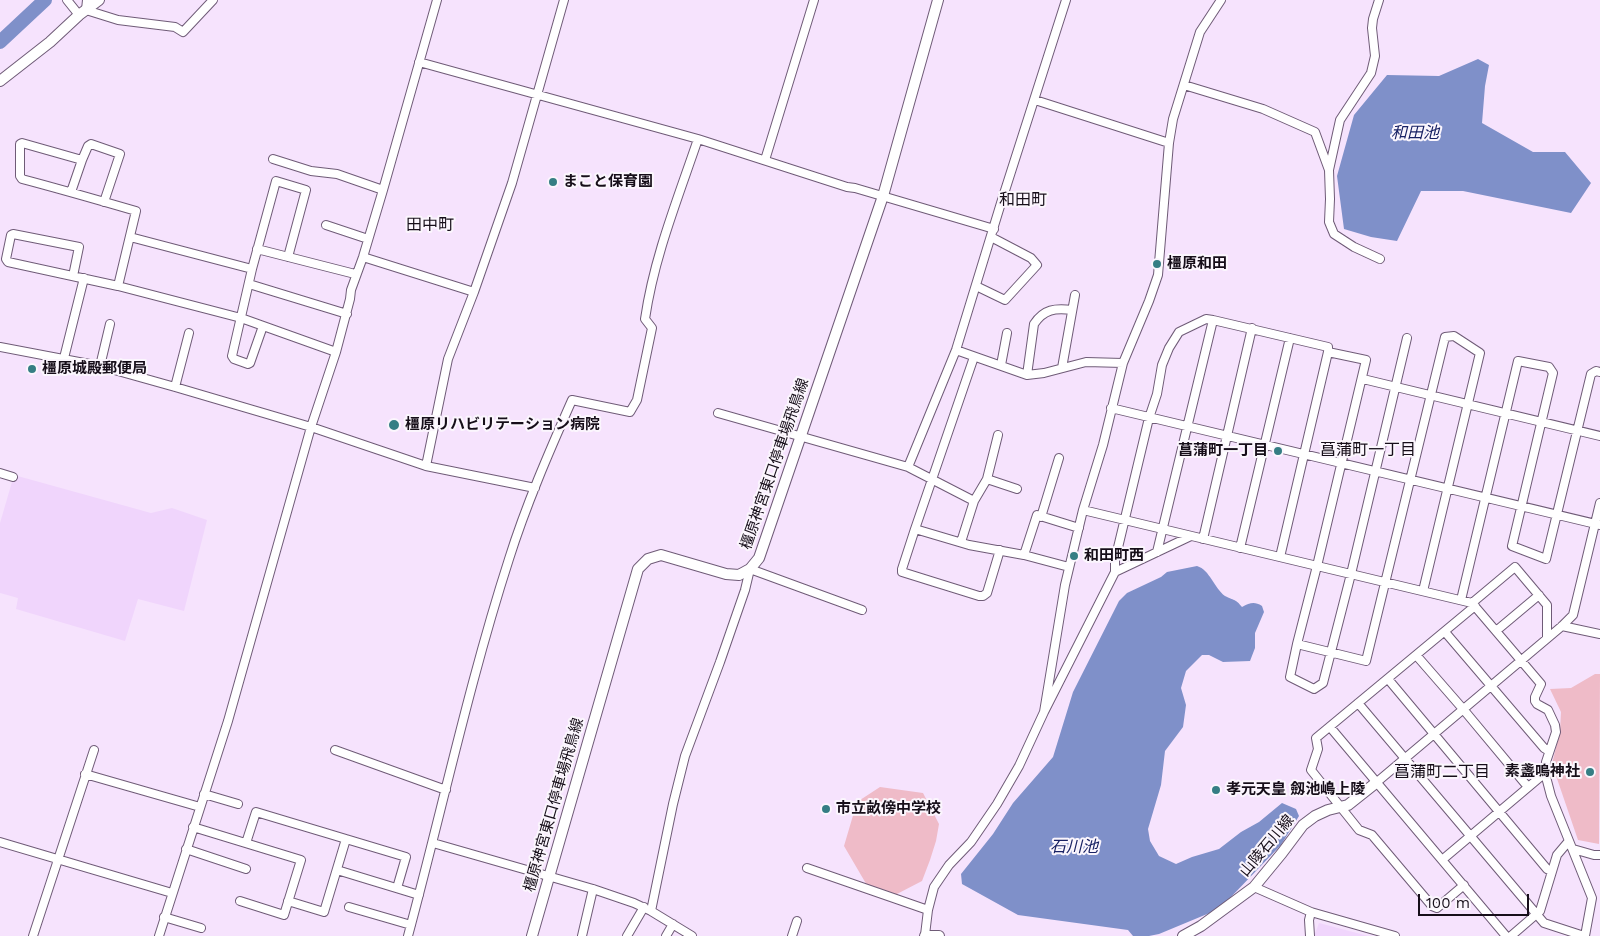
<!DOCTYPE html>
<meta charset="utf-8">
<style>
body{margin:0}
#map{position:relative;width:1600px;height:936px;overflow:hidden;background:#f6e3fd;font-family:"Work Sans",sans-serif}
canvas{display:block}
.scale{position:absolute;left:1418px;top:894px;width:111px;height:22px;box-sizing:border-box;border:2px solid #160e19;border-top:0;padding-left:6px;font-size:15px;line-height:18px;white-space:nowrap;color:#160e19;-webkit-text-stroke:4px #fbf6fd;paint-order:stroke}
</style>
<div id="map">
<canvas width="1600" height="936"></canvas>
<div class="scale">100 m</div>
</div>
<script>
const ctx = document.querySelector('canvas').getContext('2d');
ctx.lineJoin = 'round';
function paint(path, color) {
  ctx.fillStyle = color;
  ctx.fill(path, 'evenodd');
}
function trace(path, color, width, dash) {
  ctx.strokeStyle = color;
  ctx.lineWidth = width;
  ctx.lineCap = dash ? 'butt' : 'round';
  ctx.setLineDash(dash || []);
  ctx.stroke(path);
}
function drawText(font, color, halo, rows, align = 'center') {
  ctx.font = font + ' "Work Sans","Noto Sans JP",sans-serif';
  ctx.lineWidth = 4;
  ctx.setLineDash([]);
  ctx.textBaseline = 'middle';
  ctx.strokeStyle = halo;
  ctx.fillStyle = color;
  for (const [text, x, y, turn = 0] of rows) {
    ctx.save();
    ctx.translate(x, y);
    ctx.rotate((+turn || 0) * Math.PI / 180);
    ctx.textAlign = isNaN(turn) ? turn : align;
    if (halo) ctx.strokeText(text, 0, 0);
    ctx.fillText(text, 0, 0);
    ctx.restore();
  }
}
paint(new Path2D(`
 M14,475l137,38 21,-5 35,12 -23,91 -46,-12 -13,42 -109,-32 2,-11 -18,-5v-70z
 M1319,923l49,13h-54z`), '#f0d5fc');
paint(new Path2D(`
 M1595,674h5l-1,170 -21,-4 -26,-76 8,-33 1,-19 -11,-23 21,-1z
 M880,787l43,6 16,31 -3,17 -6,19 -8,21 -27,14 -27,-8 -24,-41 13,-44z`), '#efbbc8');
paint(new Path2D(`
 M1478,59l11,6 -4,21 -3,37 51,29h32l26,31 -20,30 -108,-22h-42l-24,50 -26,-4 -27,-8 -7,-53 17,-61 33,-40 52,1z
 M1197,566c13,4 17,22 28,30 9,5 10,2 17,11 8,-4 12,-6 20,-1l2,6 -9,21v15l-5,13 -27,1 -14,-7h-7l-16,16 -5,17 5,17 -3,22 -18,24 -4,34 -13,44 2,12 9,15 17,8 16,-7 27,-8 22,-17 18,-10 23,-19 14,6 3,7 -18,29 -51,53 -18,14 -53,22 -10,2h-16l-5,-6 -110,-15 -56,-31 -1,-10 32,-40 20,-31 40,-46 20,-65 46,-91 8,-8 34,-16 6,-5z`), '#7f90c9');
trace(new Path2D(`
 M0,42l45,-42`), '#7f90c9', 14);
const minor = new Path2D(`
 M67,0l12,15
 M87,0l-1,10 32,10 57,7 8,5 30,-32
 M419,62l279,77 149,48 8,1 139,41
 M1184,85l79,24 52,23 14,38 1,29 -1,23 5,12 20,13 26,12
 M1035,100l134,43
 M273,159l38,12 26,3 46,16
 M765,160l49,-160
 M1329,170l11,-50 31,-47 4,-17 -3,-28 1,-9 6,-19
 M71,192l11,-32
 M104,202l16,-48 -29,-10 -3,2 -6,14 -60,-17 -2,1v32l2,3c38,10 76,21 114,32l-18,75
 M326,225l42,14
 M130,237l122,32
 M257,249l98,25
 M363,257l111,35
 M73,276l6,-29 -66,-13 -2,1 -5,24 2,3 110,24 123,32 95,34
 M249,284l98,30
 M976,286l29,14 32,-35 -6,-7 -40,-21
 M263,326l-13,37 -2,1 -14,-5 -2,-3 20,-87 24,-88 30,9 -18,67
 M0,347l100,19 75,21 136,40 115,39 109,22
 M956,350l71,25 17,-2 42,-11 37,1
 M974,357l-59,172 54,16 55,10 45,12
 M64,358l20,-80
 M1001,365l6,-32
 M100,366l10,-42
 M1062,368l13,-73
 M1027,375l7,-51c10,-15 21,-16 38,-14
 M1363,379l237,57
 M175,387l14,-54
 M1111,408l489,117
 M718,413l190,54 66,34
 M426,466l22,-107 26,-67 38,-109 52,-183
 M908,467l48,-117 45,-147 65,-203
 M0,473l13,4
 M987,479l30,10
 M1083,510l389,93 69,81 -6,13v4l2,3 11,6 7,15 1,7 -10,30 -1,11 6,23 41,102 -7,38
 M1041,517l18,-59
 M915,529l-13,40v3l77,24h4l4,-3 13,-43
 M1203,539l49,-211
 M961,542l13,-41 13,-22 11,-44
 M1240,548l50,-210
 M1157,552l56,-232
 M1024,555l13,-40 42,13
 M1280,557l48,-205
 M1115,572l76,-36
 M1461,600l57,-239 31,6 4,6 -41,173 34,13 45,-185 5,-3 4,1
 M1472,603l43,-36 32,38v33
 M1562,626l38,8
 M1496,631l43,-36
 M1445,632l99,116 5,3
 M1297,644l69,17 79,-324 9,-1 26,17 -57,238
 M1416,655l47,54 65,78
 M1388,679l159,190 5,2
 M1358,703l186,220 40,13
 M1044,712l71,-140v-12l34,-142 8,-24 5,-29 7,-17 10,-16 27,-13 7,1 115,27v5l38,8 -49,206 -20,78 -7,33 24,12 9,-6 28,-109 56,-236
 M1330,727l176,209
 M335,750l111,40
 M85,774l115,33
 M1377,782l185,-156 11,-11 27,-112
 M204,794l34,10
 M193,827l108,33 -17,55 -44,-14
 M0,842l172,51
 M246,843l10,-31 150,45 -9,31
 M433,843l160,46 41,14 17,8
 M186,849l60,20
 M1573,849l21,6h6
 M1442,860l103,-87
 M807,868l121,42
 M337,870l82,25
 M1464,885l-27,23 -5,-2 -60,-71 -13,-5 -48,-60 7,-21 -2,-11 159,-132
 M1254,887l57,25 84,24
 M288,901l36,11 22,-73
 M349,907l62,18
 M164,917l37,11
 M925,935l3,-25 6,-23 15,-22 22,-23 26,-38 22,-38 25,-54 21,-127 18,-75 20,-65 20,-82 26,-62 9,-26 11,-132 4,-24 27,-87 21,-32
 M33,936l61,-186
 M159,936l69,-215 83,-294 25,-75 14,-53 1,-9 12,-33 20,-67 54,-190
 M408,936c34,-126 61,-253 101,-377 17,-54 40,-107 63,-159l58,12 7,-12 15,-72 -7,-9c9,-62 33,-121 53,-180
 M582,936l11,-47
 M627,936l17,-29
 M666,936l7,-12
 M692,936l-41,-25 22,-107 12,-48 35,-94 25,-72 5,-21 112,41
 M792,936l5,-15
 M1310,936l-1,-16 2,-8
 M1511,936l29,-25 17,-56 11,-13`);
const major = new Path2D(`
 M0,81l50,-39 29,-27 20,-15
 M532,936l106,-367 10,-10 13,-4 65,19 13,1 11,-6 9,-11 124,-362 55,-196
 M925,936h14
 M1183,936l18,-10 53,-39 28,-34 21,-28 12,-9 13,-6 20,-5 29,-23`);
trace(minor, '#6f5b77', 10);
trace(major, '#6f5b77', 12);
trace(minor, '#fff', 8);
trace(major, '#fff', 10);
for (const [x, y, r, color] of [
 [553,182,5,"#357e84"],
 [1157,264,5,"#357e84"],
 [32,369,5,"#357e84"],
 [394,425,6,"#357e84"],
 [1278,451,5,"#357e84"],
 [1074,556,5,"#357e84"],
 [1590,772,5,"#357e84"],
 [1216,790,5,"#357e84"],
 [826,809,5,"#357e84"]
]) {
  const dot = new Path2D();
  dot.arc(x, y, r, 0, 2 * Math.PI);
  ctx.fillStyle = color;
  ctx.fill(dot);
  trace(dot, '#fbf6fd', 2);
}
drawText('bold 15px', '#160e19', '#fbf6fd', [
 ["まこと保育園",563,182],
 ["橿原和田",1167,264],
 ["橿原城殿郵便局",42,369],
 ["橿原リハビリテーション病院",405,425],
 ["菖蒲町一丁目",1268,451,"right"],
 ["和田町西",1084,556],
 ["素盞嗚神社",1580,772,"right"],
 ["孝元天皇 劔池嶋上陵",1226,790],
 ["市立畝傍中学校",836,809]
], 'left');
drawText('15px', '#160e19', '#fbf6fd', [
 ["橿原神宮東口停車場飛鳥線",775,464,-71],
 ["橿原神宮東口停車場飛鳥線",554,805,-74],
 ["山陵石川線",1267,846,-50]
]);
drawText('italic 16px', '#172063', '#fbf6fd', [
 ["和田池",1415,133],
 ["石川池",1074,847]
]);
drawText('16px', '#160e19', '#fbf6fd', [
 ["和田町",1023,200],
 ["田中町",430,225],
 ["菖蒲町一丁目",1368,450],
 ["菖蒲町二丁目",1442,772]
]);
</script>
